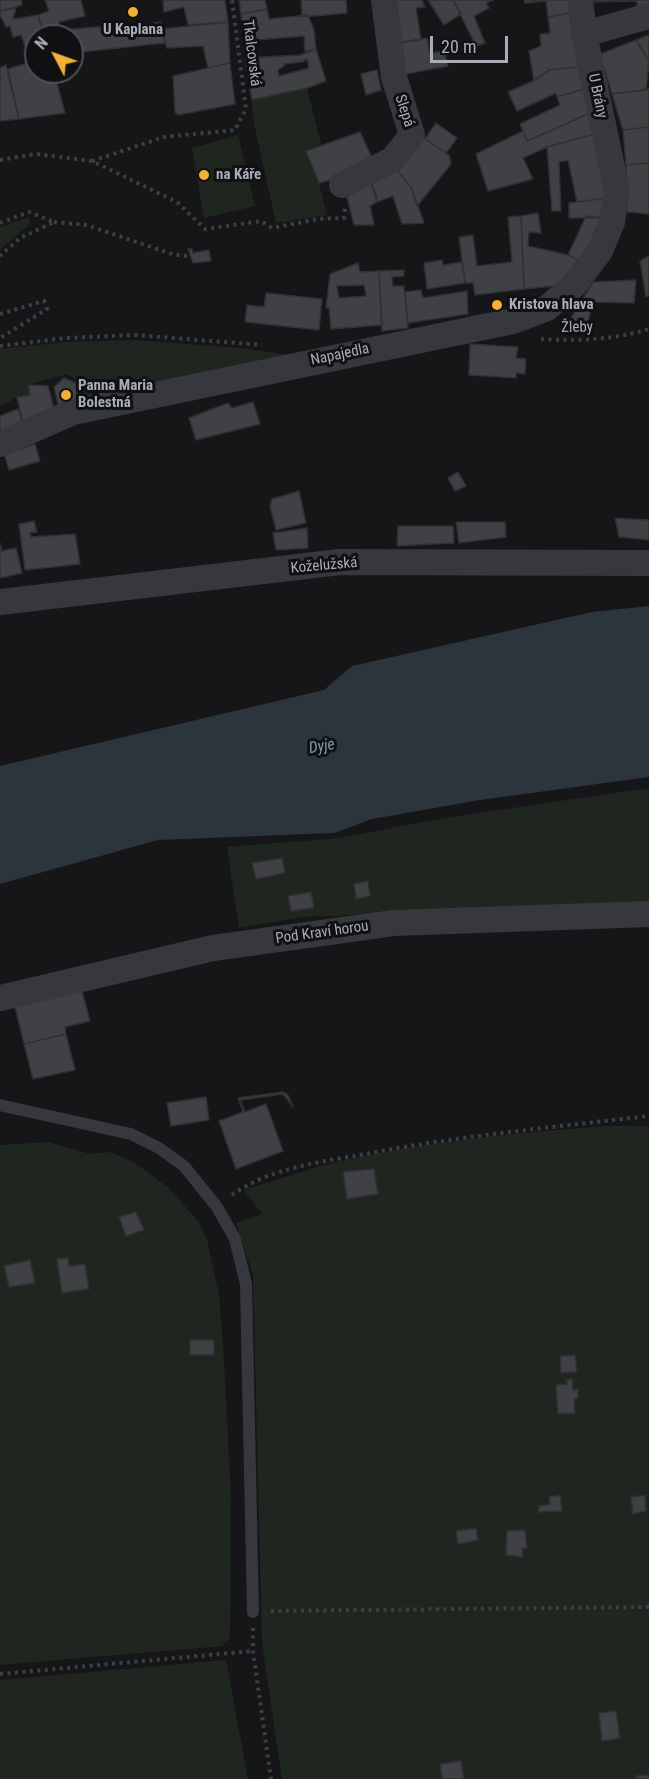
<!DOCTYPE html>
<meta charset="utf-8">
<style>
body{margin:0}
#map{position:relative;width:649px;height:1779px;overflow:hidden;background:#161618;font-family:"Roboto Condensed",sans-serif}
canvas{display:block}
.north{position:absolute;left:24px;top:24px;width:60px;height:60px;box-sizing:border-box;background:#111113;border:2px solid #4d4f55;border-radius:50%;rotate:311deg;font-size:16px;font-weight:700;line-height:24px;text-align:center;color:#a8adb8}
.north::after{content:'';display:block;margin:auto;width:21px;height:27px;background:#f2b134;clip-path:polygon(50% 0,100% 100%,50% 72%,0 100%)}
.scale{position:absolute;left:430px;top:36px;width:78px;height:27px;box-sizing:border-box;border:3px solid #a8adb8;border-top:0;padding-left:8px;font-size:18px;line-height:21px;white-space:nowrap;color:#a8adb8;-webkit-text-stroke:4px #111113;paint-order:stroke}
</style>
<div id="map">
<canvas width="649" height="1779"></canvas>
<div class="north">N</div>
<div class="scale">20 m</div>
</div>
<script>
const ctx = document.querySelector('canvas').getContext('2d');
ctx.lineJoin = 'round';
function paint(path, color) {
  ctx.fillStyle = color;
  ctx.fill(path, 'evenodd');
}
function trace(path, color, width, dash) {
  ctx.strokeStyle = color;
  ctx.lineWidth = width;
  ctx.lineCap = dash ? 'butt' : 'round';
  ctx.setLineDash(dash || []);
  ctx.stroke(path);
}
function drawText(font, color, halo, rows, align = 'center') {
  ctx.font = font + ' "Roboto Condensed",sans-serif';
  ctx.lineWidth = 6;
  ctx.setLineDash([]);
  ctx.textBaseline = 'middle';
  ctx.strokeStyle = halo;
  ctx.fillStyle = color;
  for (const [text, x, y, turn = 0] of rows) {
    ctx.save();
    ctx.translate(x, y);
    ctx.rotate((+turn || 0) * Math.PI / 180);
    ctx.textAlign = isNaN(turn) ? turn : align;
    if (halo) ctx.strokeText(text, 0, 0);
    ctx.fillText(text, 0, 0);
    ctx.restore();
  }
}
paint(new Path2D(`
 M307,88l14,56 -15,7 13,32 8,32 -51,8 -23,-104 -1,-19z
 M238,135l17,71 -51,12 -12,-70z
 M29,217l2,6 -31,27v-23z
 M135,340l107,8 60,9 -224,43 -3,-21 -8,-5 -39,11 2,10 -13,2 -17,10v-58l66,-7z
 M649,788v116l-345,13 -65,11 -12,-81 112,-9 105,-20z
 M606,1126h43v653h-367l-20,-136 -9,-368 -17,-52 26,-9 -18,-24c32,-10 64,-21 96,-29 87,-20 177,-28 266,-35z
 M48,1142l42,12 20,-2 22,9 37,27 29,33 9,19 12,55 4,48 8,152 -1,144 -6,3 -1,4 -223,19v-520z
 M226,1660l22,119h-248v-99z`), '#1e261f');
paint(new Path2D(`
 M649,606v171l-169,23 -108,19 -38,14 -176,7 -158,44v-118l324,-76 28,-24 240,-54z`), '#2c353c');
const building = new Path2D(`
 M0,0h21l1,5 -22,6z
 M45,0h36l4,16 -26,6 1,10 -16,4 -6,-21 11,-4z
 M163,0h62l3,22 -40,3 -4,-18 -20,5z
 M239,0h26l2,9 -26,5z
 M301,0h45l1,13 -45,4z
 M390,0h32l3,7 -9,1 5,32 -25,3z
 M428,0h25l8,14 -17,11z
 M453,0h40l-7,3 3,5 -15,8 11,27 -9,3z
 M524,0h45l1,13 -22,4 -2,-16 -21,2z
 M588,0h61v6l-12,3v-8l-49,1z
 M16,8l-3,11 25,-4 6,21h-8v36h18l11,41 -46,6 -11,-50 23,-7 -10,-27 -8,2 -3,-11 -4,1 -6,-12v-4z
 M267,9l2,10 39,-4 6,15 2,19 -11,2 -1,-15 -60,5 -3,-27z
 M570,13l8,54 -29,3 -15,11 -5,-30 12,-5 -1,-12 10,-1 -2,-16z
 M161,22l4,21 -93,10v-17h-22l10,-4v-2l48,-4v3z
 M228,22l2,41 -22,5 -5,-22 -36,2 -5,-19z
 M649,35v26l-13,-21z
 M427,38l3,15 14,-2 4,15 -48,9 -4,-32z
 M636,40l13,21 -3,29 -34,4 -12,-40z
 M316,49l10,32 -19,7 -55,12 -7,-42 55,-3zM307,59l2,9 -30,8 -1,-6 6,-4v-2l18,-2z
 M230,63l5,41 -57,11 -3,-3 -2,-36z
 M6,65l13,54 -19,2v-53z
 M578,67l6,22 -27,8 -1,-4 -39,18 -9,-19 25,-11 16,-11z
 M377,70l4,20 -15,5 -5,-21z
 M584,89l6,24 -63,28 -7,-17 40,-19 -3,-8z
 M649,89v38l-26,3 -11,-36z
 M590,113l5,21 -48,13 -24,11 10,21 -45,12 -12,-37 47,-23 4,10z
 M436,123l21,15 -11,15 -21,-14z
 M649,127v36l-23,2 -3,-35z
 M360,132l14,30 -31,15 -24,6 -13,-32z
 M595,134l12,64 -30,4 -9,-42 -9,2 2,49h-9l-5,-64z
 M424,138l25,17 2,9 -34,42 -6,-19 -15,-18z
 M649,163v51l-22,-2 -1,-47z
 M394,166l17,21 13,36 -22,1 -9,-28 -16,6 -7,-23z
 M370,179l7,19v4l-7,4 4,19h-20l-9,-36z
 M607,198l-2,20h-36v-15z
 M538,213l3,20 -12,-1 -1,14 40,9 16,8 -30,23 -30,3 -3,-73z
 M521,216l3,73 -49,6 -2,-12h-8l-6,-46 14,-2 4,31 35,-4 -4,-45z
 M586,216l19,2 -21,45 -16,-8z
 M188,249h4l1,4 16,-3 2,11 -18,2z
 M649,256v39l-3,2 -6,-36z
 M442,260l1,5 19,-3 3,21 -38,6 -3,-26z
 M358,263l2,9 19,-1 3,54 -51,4 -2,-21h-3l4,-34zM364,285l2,11 -27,2 -2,-12z
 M404,270v6l-12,1 1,9h11l4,42 -26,3 -3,-60z
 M636,280l-2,23 -41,-1 -7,27 -21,-1 28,-46z
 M421,290l2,8 44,-7 1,23 -60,9 -3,-31z
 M266,293l56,6 -3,31 -74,-8 2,-17 17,2z
 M470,344l48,3 -2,11 10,1 -1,15 -9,-1v5l-47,-3z
 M64,378l12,5 2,17 -20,4 -4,-17z
 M28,385l20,1 8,30 -32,12 -7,-31 13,-2z
 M253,402l7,22 -64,16 -7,-22 39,-15 4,5z
 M18,409l6,19 -24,7v-19z
 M35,444l5,17 -31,9 -5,-16z
 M458,472l8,14 -11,5 -7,-13z
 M299,491l7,32 -30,7 -6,-24 2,-7z
 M615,518l34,2v20l-30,-3z
 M34,521l3,11 -7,1 1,4 44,-3 5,30 -55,6 -6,-46z
 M456,522h49l1,15 -47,6z
 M398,526h55l1,17 -57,3z
 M307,528l1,20 -32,2 -3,-17z
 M0,543l2,8 14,-3 6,25 -22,5z
 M282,858l3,15 -29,6 -4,-16z
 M368,881l2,15 -14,3 -2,-15z
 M311,892l3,16 -23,3 -3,-15z
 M81,987l9,34 -25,6 1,7 -42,10 -10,-41z
 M66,1034l9,36 -42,9 -9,-35z
 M283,1092l5,3 5,12 -10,-13 -43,6 5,12 21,-8 17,47 -47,18 -17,-48 24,-9 -5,-14z
 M206,1097l3,23 -38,6 -4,-23z
 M374,1169l4,25 -31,5 -4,-27z
 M136,1212l8,18 -18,6 -7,-19z
 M68,1258l1,8 16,-2 4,25 -27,4 -5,-34z
 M30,1260l5,23 -26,4 -5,-21z
 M190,1340h24v15h-24z
 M575,1355l2,17 -16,1 -1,-17z
 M572,1379l1,11 5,-1v9l-4,1 1,14 -17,1 -2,-29 11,-1 -1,-4z
 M560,1495l2,16 -24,1 1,-6 11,-2 -1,-7z
 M645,1495l1,16 -13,3 -2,-17z
 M476,1528l2,12 -20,4 -2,-13z
 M525,1530l2,18h-5l1,9 -17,-2 1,-24z
 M616,1711l4,27 -18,3 -3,-28z
 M461,1761l3,18h-22l-2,-15z
 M649,1775v4h-12l-1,-3z`);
paint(building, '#404145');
trace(building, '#303034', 1.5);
trace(new Path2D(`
 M0,160l36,-6 56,7 85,41 28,27 56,-8 11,7 46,-9 26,-1 1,-10
 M92,161l72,-24 71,-7 11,-21 -14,-109
 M54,222l32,3 89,30 13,1
 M0,223l29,-11 25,10 -34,16 -20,18
 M0,314l44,-13 3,8 -47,29
 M541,339c37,2 72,1 108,-10
 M0,346l66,-8 69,-3 127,10
 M232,1195c37,-27 89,-33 133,-41 94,-18 189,-27 284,-38
 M271,1611l378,-4
 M253,1628v23l18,128
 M0,1674l253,-23`), '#3d3f44', 4, [3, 4.5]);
trace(new Path2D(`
 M0,1105l131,29 28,14 25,18 33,41 18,32 11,45 7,328`), '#37383d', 12);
trace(new Path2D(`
 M584,34l65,-18
 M342,185l50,-25 20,-25 -18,-58 -10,-77
 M0,444l73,-32 440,-91 34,-13 27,-23 26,-34 12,-29 5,-31 -33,-157 -4,-34
 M0,602l340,-40 309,1
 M0,998l213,-50 181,-25 255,-9`), '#37383d', 26);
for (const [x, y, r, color] of [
 [133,12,6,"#f2b134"],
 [204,175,6,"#f2b134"],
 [497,305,6,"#f2b134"],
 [66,395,6,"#f2b134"]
]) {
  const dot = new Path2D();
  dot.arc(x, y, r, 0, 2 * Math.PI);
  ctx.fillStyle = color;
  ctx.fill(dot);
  trace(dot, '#111113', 2);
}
drawText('bold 15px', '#a8adb8', '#111113', [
 ["U Kaplana",133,30,"center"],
 ["na Káře",216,175],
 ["Kristova hlava",509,305],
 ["Panna Maria",78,386],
 ["Bolestná",78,403]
], 'left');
drawText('15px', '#a8adb8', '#111113', [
 ["Tkalcovská",251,53,83],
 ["U Brány",597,96,78],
 ["Slepá",404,111,72],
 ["Žleby",577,328,-1],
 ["Napajedla",340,355,-12],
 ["Koželužská",324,566,-5],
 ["Pod Kraví horou",322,933,-8]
]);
drawText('italic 16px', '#7f9bb3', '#111113', [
 ["Dyje",322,747,-10]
]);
</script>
